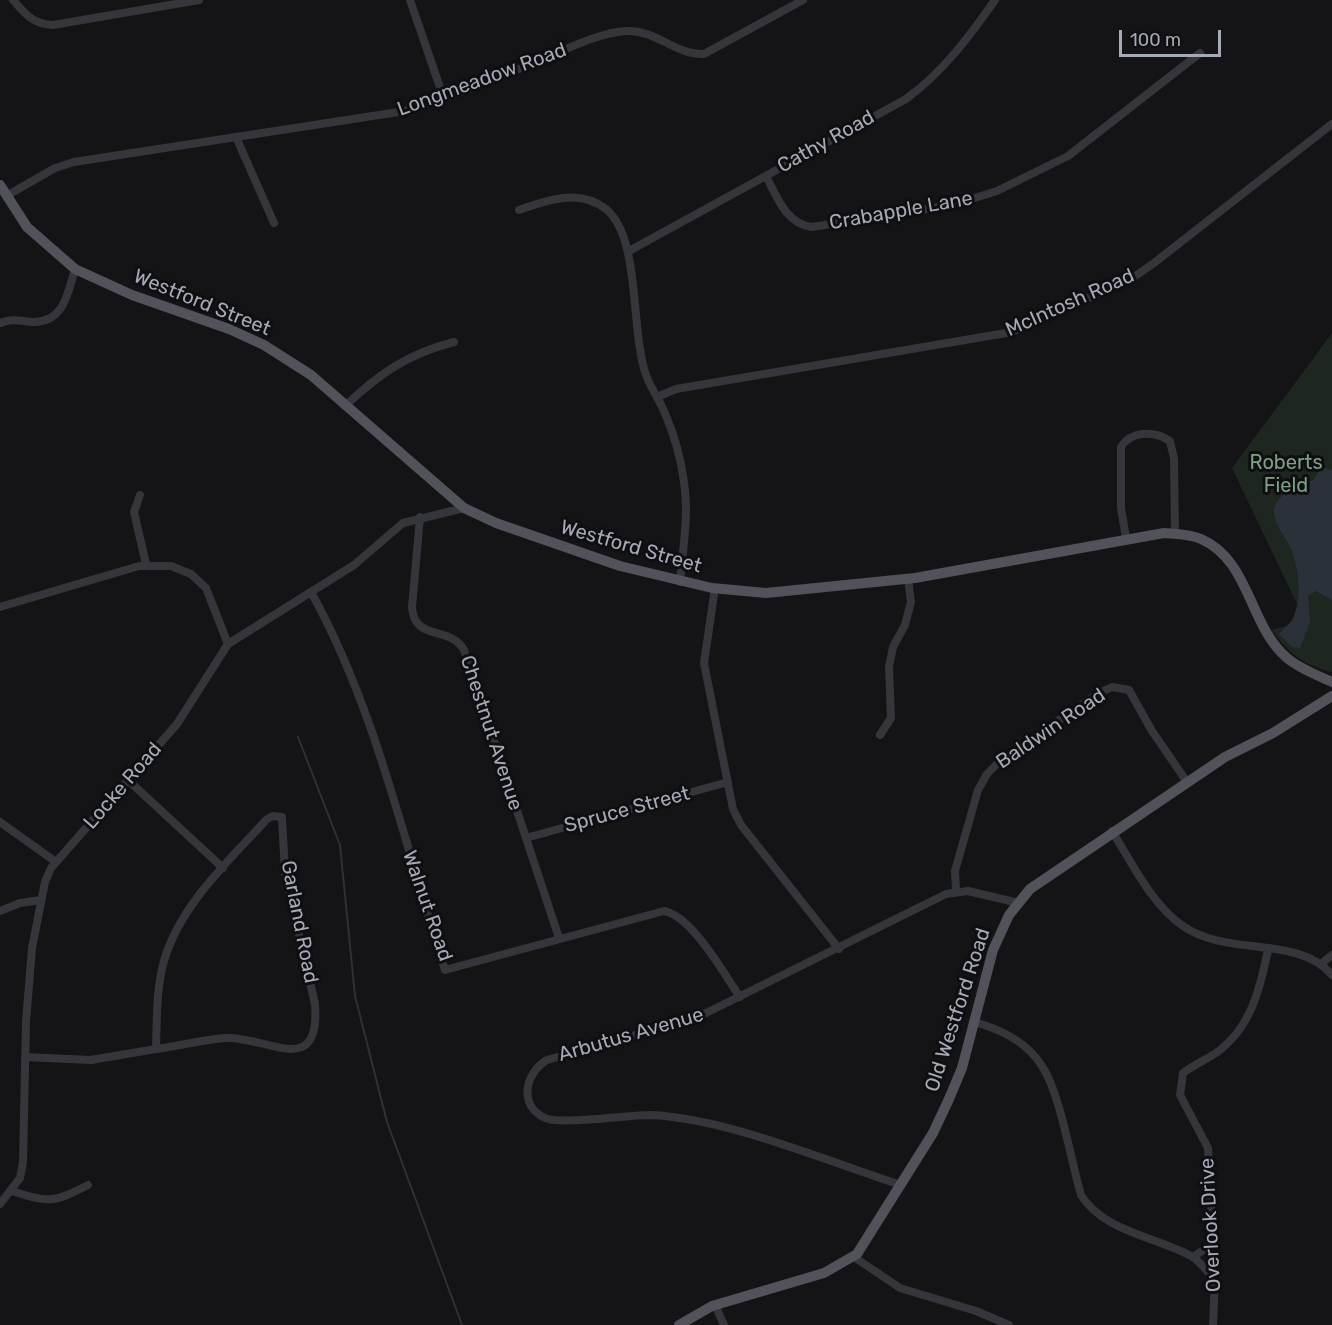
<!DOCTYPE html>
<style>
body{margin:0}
#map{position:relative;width:1332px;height:1325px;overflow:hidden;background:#141416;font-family:Rubik,sans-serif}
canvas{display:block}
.scale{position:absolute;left:1119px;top:30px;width:102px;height:27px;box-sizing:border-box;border:3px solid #a6a9b6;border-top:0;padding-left:8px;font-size:18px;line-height:21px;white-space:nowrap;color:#a6a9b6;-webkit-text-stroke:4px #0f0f11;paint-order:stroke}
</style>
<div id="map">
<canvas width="1332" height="1325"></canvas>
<div class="scale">100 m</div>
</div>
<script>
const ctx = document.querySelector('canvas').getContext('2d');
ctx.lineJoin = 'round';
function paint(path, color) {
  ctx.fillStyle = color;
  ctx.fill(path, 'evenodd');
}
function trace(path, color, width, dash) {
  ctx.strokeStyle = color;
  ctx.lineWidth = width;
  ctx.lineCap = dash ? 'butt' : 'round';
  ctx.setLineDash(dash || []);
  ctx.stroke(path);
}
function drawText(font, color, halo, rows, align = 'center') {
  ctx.font = font + ' Rubik,sans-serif';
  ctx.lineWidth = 6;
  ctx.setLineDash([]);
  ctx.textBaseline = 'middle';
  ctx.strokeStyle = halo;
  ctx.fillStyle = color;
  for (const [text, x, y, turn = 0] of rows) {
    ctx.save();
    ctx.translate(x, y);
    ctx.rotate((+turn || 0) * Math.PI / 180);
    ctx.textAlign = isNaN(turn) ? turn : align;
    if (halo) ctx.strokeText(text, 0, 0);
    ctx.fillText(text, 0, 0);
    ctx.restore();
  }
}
paint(new Path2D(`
 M1332,333v339c-28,-7 -43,-18 -60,-42l33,-9 -73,-153z`), '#1e2620');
paint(new Path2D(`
 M1325,468l7,2v130l-16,-9 -8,4 2,27 -10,26 -8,-1 -13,-13c4,-5 10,-9 13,-14 11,-19 7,-54 -2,-73 -5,-11 -15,-22 -16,-34 -2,-16 25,-30 40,-33l5,-10z`), '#2b3139');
trace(new Path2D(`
 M298,737l42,108 15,151 32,126 75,203`), '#2b3139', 2);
trace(new Path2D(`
 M13,0c13,15 20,24 40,25l146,-25
 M410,0l34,99
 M236,137l38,86
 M766,176c11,21 20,48 46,51l140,-22 45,-14 71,-35 132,-103
 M8,195l47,-27 19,-6 331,-51c49,-14 96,-35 142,-54 25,-10 52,-24 79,-26 29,-2 51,25 78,23l99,-54
 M519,210c29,-10 60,-22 87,-1 35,29 24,120 40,166 5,14 15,27 20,41 9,21 15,43 18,66 5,32 -1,67 -4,100
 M629,251l277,-152c37,-27 63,-62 89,-99
 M0,323c11,-5 21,-2 32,-1 32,1 36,-29 43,-53
 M657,397l19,-8 336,-57 119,-53 23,-16 178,-139
 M345,406c34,-32 62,-52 109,-64
 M140,495l-6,17 12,52
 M420,517l-8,90c2,35 38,18 52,43l95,288
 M1126,538l-5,-30v-61c10,-16 33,-17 49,-6l4,18 1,75
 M715,588l-11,75 29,146 8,16 98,124
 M311,592c65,117 93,251 134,378l219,-59c28,5 60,63 76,86
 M0,607l139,-41h32l20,8 15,14 22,56
 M880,735l11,-17 -2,-51 4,-20 12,-22 6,-23 -3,-24
 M129,781l94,87
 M0,822l56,40
 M1112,831c20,32 40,74 71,95 44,31 116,9 149,49
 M526,838l202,-56
 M956,891l-1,-20 23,-81 9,-16 14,-14 96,-66 15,-7 17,3 23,41 35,51
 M0,911l20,-8 21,-3
 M1322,963l10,-8
 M974,1022c26,7 53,20 68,44 18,27 29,95 39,129 22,36 75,42 110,61 9,5 16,16 24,23
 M25,1057l66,3 65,-11c1,-29 0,-60 8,-88 16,-56 64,-99 103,-142l6,-3 9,1 3,56 30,131c6,77 -50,31 -90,34 -23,2 -46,8 -69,11
 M901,1185c-74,-24 -175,-67 -251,-70 -22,0 -91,10 -105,3 -27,-13 -20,-45 2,-58l149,-42 250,-124 22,-3 51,12
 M12,1191c37,12 41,12 76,-6
 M0,1204l20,-26 3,-16 3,-140 6,-74 13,-66 6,-14 126,-144 51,-80 126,-79 49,-42 61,-15
 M854,1257l46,31 76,23 33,14
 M1193,1257l20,-13
 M715,1305l9,20
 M1213,1325l2,-46 -7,-131 -28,-53 3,-22c11,-8 22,-13 33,-20 35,-25 44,-64 52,-103`), '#35363b', 8);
trace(new Path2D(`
 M0,185l27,42 48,42 57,26 97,34 35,16 47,30 153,133 32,15 124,43 92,22 54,5 149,-15 249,-45c11,1 26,1 37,6 49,21 48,87 86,119 13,11 30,17 45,24
 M679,1325l33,-19 112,-33 33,-19 76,-121 16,-34 13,-31 31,-118 16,-35 21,-26 195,-132 48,-24 59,-37`), '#51525a', 10);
drawText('20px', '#a6a9b6', '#0f0f11', [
 ["Longmeadow Road",482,80,-20],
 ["Cathy Road",826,142,-29],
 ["Crabapple Lane",901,211,-10],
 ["Westford Street",202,303,22],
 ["McIntosh Road",1070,303,-24],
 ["Westford Street",631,547,16],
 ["Baldwin Road",1051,729,-34],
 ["Chestnut Avenue",491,733,72],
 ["Locke Road",123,786,-49],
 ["Spruce Street",627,810,-15],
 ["Walnut Road",427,906,71],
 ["Garland Road",299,922,79],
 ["Old Westford Road",958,1010,-72],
 ["Arbutus Avenue",631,1035,-16],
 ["Overlook Drive",1211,1225,-93]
]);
drawText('20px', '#7da183', '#0f0f11', [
 ["Roberts",1286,463],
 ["Field",1286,486]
]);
</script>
